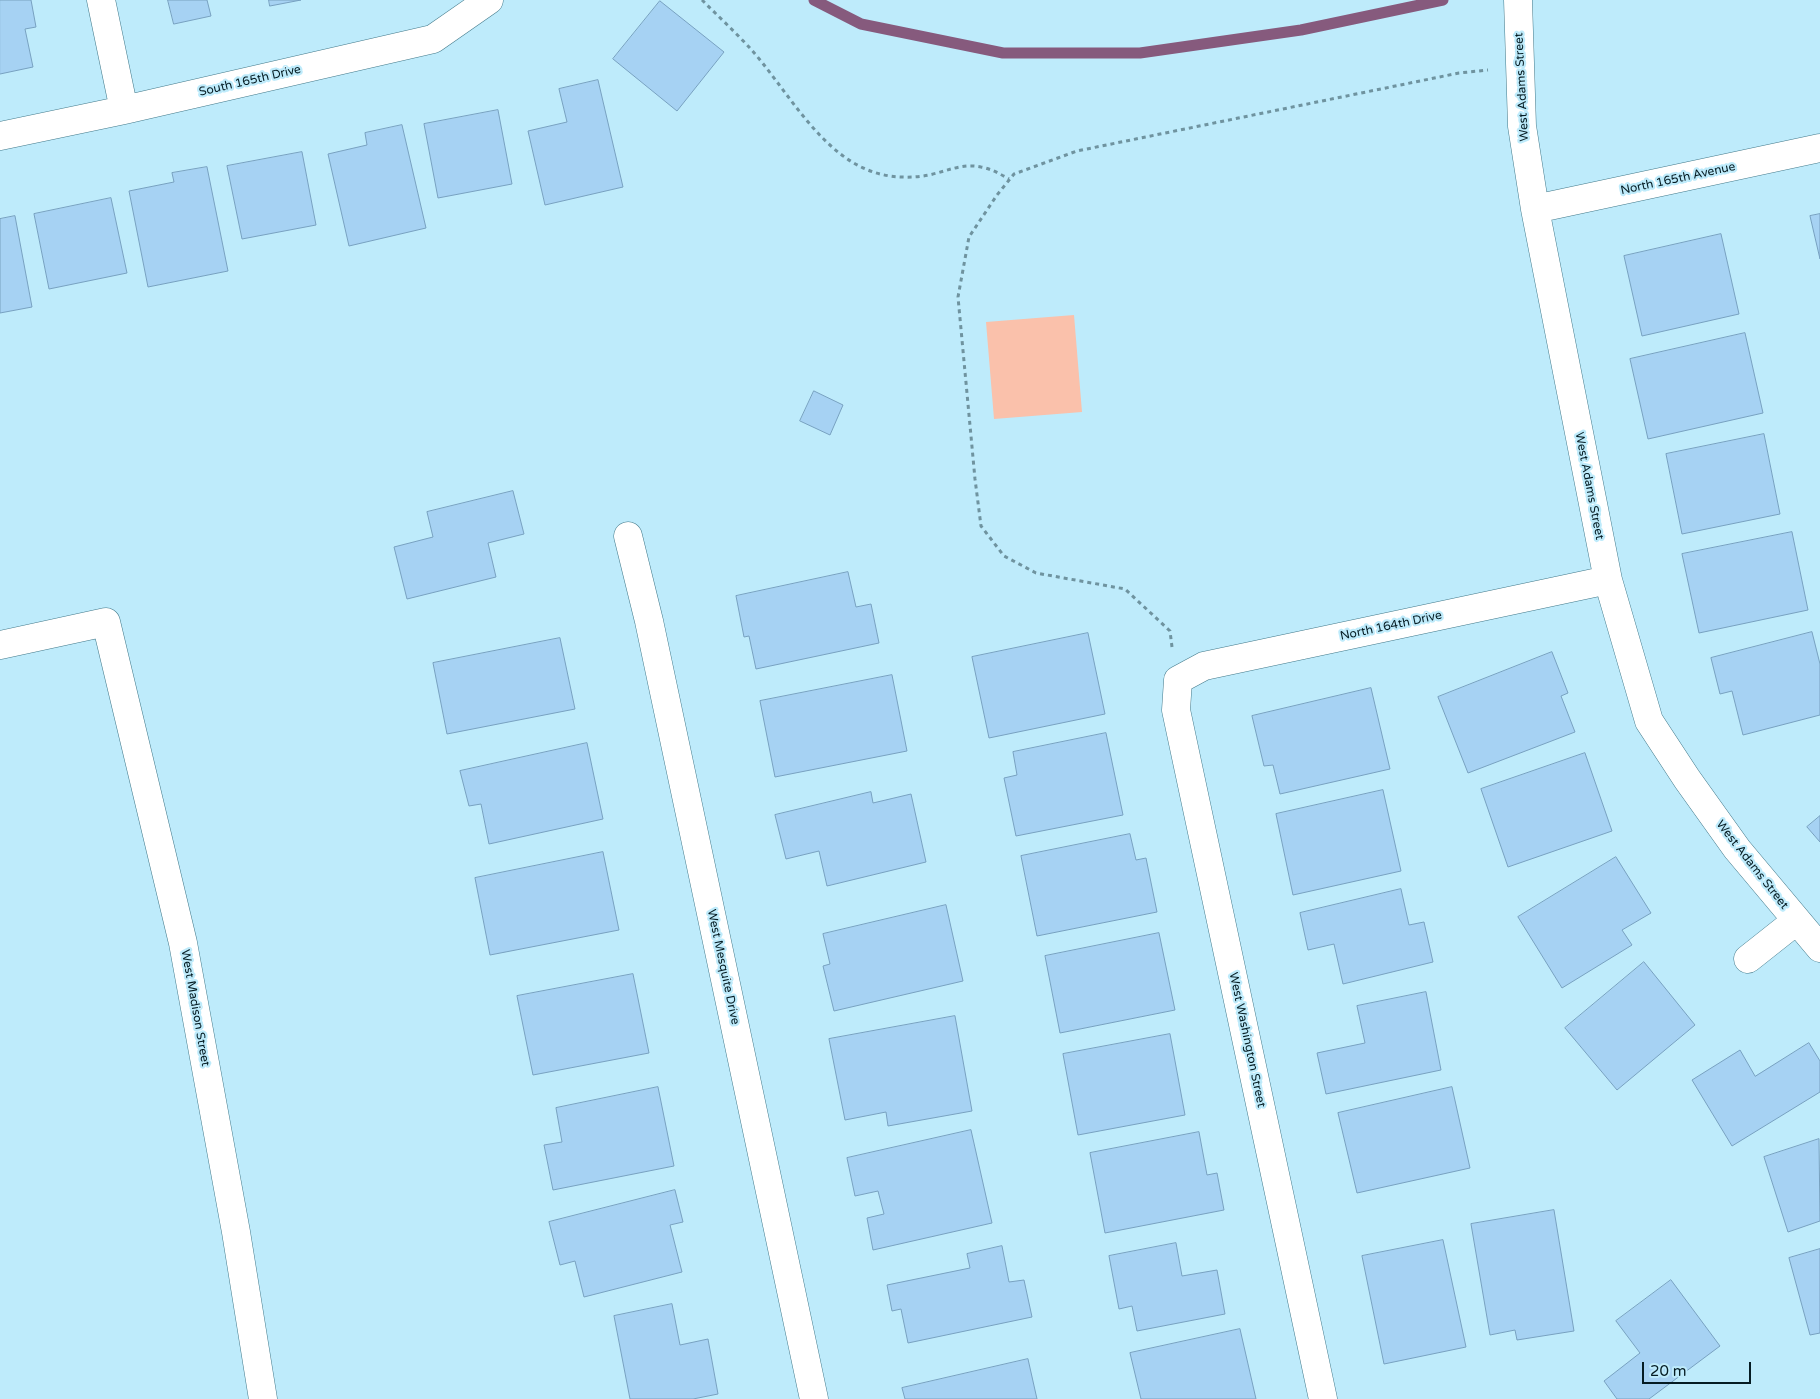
<!DOCTYPE html>
<style>
body{margin:0}
#map{position:relative;width:1820px;height:1399px;overflow:hidden;background:#beebfb;font-family:"Varela Round",sans-serif}
canvas{display:block}
.scale{position:absolute;left:1642px;top:1362px;width:109px;height:22px;box-sizing:border-box;border:2px solid #051c23;border-top:0;padding-left:6px;font-size:15px;line-height:18px;white-space:nowrap;color:#051c23;-webkit-text-stroke:4px #beebfb;paint-order:stroke}
</style>
<div id="map">
<canvas width="1820" height="1399"></canvas>
<div class="scale">20 m</div>
</div>
<script>
const ctx = document.querySelector('canvas').getContext('2d');
ctx.lineJoin = 'round';
function paint(path, color) {
  ctx.fillStyle = color;
  ctx.fill(path, 'evenodd');
}
function trace(path, color, width, dash) {
  ctx.strokeStyle = color;
  ctx.lineWidth = width;
  ctx.lineCap = dash ? 'butt' : 'round';
  ctx.setLineDash(dash || []);
  ctx.stroke(path);
}
function drawText(font, color, halo, rows, align = 'center') {
  ctx.font = font + ' "Varela Round",sans-serif';
  ctx.lineWidth = 4.5;
  ctx.setLineDash([]);
  ctx.textBaseline = 'middle';
  ctx.strokeStyle = halo;
  ctx.fillStyle = color;
  for (const [text, x, y, turn = 0] of rows) {
    ctx.save();
    ctx.translate(x, y);
    ctx.rotate((+turn || 0) * Math.PI / 180);
    ctx.textAlign = isNaN(turn) ? turn : align;
    if (halo) ctx.strokeText(text, 0, 0);
    ctx.fillText(text, 0, 0);
    ctx.restore();
  }
}
paint(new Path2D(`
 M1074,315l8,97 -88,7 -8,-97z`), '#fac1ab');
trace(new Path2D(`
 M814,0l47,24 142,29h137l161,-23 142,-30`), '#865a7d', 11);
const building = new Path2D(`
 M0,0h31l5,27 -11,2 8,38 -33,7z
 M168,0h39l4,16 -37,8z
 M269,0h32l-31,6z
 M660,1l64,51 -47,59 -64,-52z
 M598,80l25,107 -78,18 -17,-74 39,-9 -8,-33z
 M498,110l14,74 -74,14 -14,-74z
 M402,125l24,103 -77,18 -21,-92 39,-9 -2,-12z
 M302,152l14,73 -74,14 -15,-73z
 M207,167l21,104 -80,16 -19,-96 45,-9 -2,-9z
 M111,198l16,75 -78,16 -15,-75z
 M1820,214v45l-10,-43z
 M15,216l17,91 -32,6v-94z
 M1721,234l18,80 -97,22 -18,-80z
 M1745,333l18,80 -115,26 -18,-80z
 M814,391l29,14 -13,30 -30,-14z
 M1764,434l16,80 -98,20 -16,-80z
 M513,491l11,43 -36,9 8,34 -89,22 -13,-52 39,-10 -6,-25z
 M1792,532l16,78 -109,23 -17,-79z
 M848,572l8,35 15,-3 8,39 -123,26 -7,-33 -5,1 -8,-41z
 M1812,632l8,32v51l-77,20 -11,-44 -12,3 -9,-36z
 M1088,633l17,81 -116,24 -17,-81z
 M560,638l15,71 -128,25 -14,-71z
 M1552,652l16,41 -7,3 14,36 -107,41 -30,-76z
 M892,675l15,76 -132,26 -15,-76z
 M1371,688l19,81 -110,25 -7,-29 -9,1 -12,-50z
 M1106,733l17,82 -107,21 -12,-58 13,-3 -4,-23z
 M587,743l16,76 -114,25 -8,-40 -12,2 -9,-35z
 M1585,753l27,78 -104,36 -27,-78z
 M1383,790l18,81 -108,24 -17,-81z
 M871,792l2,11 38,-9 15,68 -99,24 -8,-35 -33,8 -11,-44z
 M1820,816v26l-13,-15z
 M1130,834l6,26 10,-2 11,54 -120,24 -16,-80z
 M603,852l16,78 -129,25 -15,-77z
 M1616,857l35,56 -29,17 10,15 -70,43 -44,-71z
 M1401,889l8,36 15,-3 9,40 -90,22 -9,-40 -26,6 -8,-37z
 M946,905l17,76 -129,30 -11,-45 7,-2 -7,-30z
 M1159,933l16,77 -115,23 -15,-77z
 M1644,962l51,63 -78,65 -52,-62z
 M633,974l16,79 -116,22 -16,-79z
 M1426,992l15,78 -115,24 -9,-41 48,-10 -8,-37z
 M955,1016l17,95 -84,15 -2,-14 -41,8 -16,-81z
 M1170,1034l15,81 -107,20 -15,-81z
 M1809,1043l11,18v31l-88,54 -40,-66 48,-30 15,26z
 M658,1087l16,79 -121,24 -9,-45 18,-3 -6,-34z
 M1452,1087l18,81 -113,25 -19,-80z
 M971,1130l21,93 -119,27 -6,-32 17,-4 -6,-23 -23,5 -8,-38z
 M1199,1132l8,43 10,-2 7,37 -119,23 -15,-80z
 M1819,1139l1,82 -32,11 -24,-75z
 M675,1190l8,32 -13,3 12,47 -98,25 -9,-36 -15,4 -11,-43z
 M1554,1210l20,121 -57,9 -2,-10 -25,5 -19,-111z
 M1443,1240l23,107 -82,17 -22,-108z
 M1176,1243l6,33 35,-6 8,44 -88,17 -5,-25 -13,3 -10,-53z
 M1002,1246l7,36 15,-2 8,37 -124,26 -7,-34 -9,2 -5,-26 83,-17 -3,-14z
 M1820,1249v84l-10,2 -21,-77z
 M1671,1280l49,66 -71,53h-32l-13,-18 36,-28 -24,-32z
 M672,1304l8,41 28,-6 10,55 -25,5h-63l-16,-83z
 M1240,1329l16,70h-115l-11,-46z
 M1028,1359l9,40h-132l-3,-11z`);
paint(building, '#a6d2f3');
trace(building, '#78a1c0', 1);
const minor = new Path2D(`
 M101,0l23,110
 M1518,0l4,126 13,83 73,371 41,141 38,58 50,70 83,99
 M0,136l124,-26 309,-71 56,-39
 M1535,209l285,-61
 M628,536l21,85 165,778
 M0,645l106,-23 77,321 53,289 27,167
 M1748,959l48,-38
 M1323,1399l-147,-689 2,-30 26,-14 404,-86`);
trace(minor, '#42798a', 29);
trace(new Path2D(`
 M702,0c15,15 31,30 46,46 39,42 73,113 132,128 16,4 33,4 49,1 18,-4 34,-12 52,-8 11,2 19,7 28,12
 M1172,647l-2,-16 -45,-42 -89,-16 -32,-17 -23,-30 -6,-47 -17,-182 11,-60 28,-42 17,-21 63,-23 382,-78 29,-3`), '#6f939f', 3, [4, 4]);
trace(minor, '#fff', 28);
drawText('12px', '#051c23', '#beebfb', [
 ["South 165th Drive",250,81,-13],
 ["West Adams Street",1522,87,-93],
 ["North 165th Avenue",1678,179,-12],
 ["West Adams Street",1589,486,79],
 ["North 164th Drive",1391,626,-12],
 ["West Adams Street",1752,865,52],
 ["West Mesquite Drive",723,967,78],
 ["West Madison Street",195,1008,80],
 ["West Washington Street",1247,1040,78]
]);
</script>
